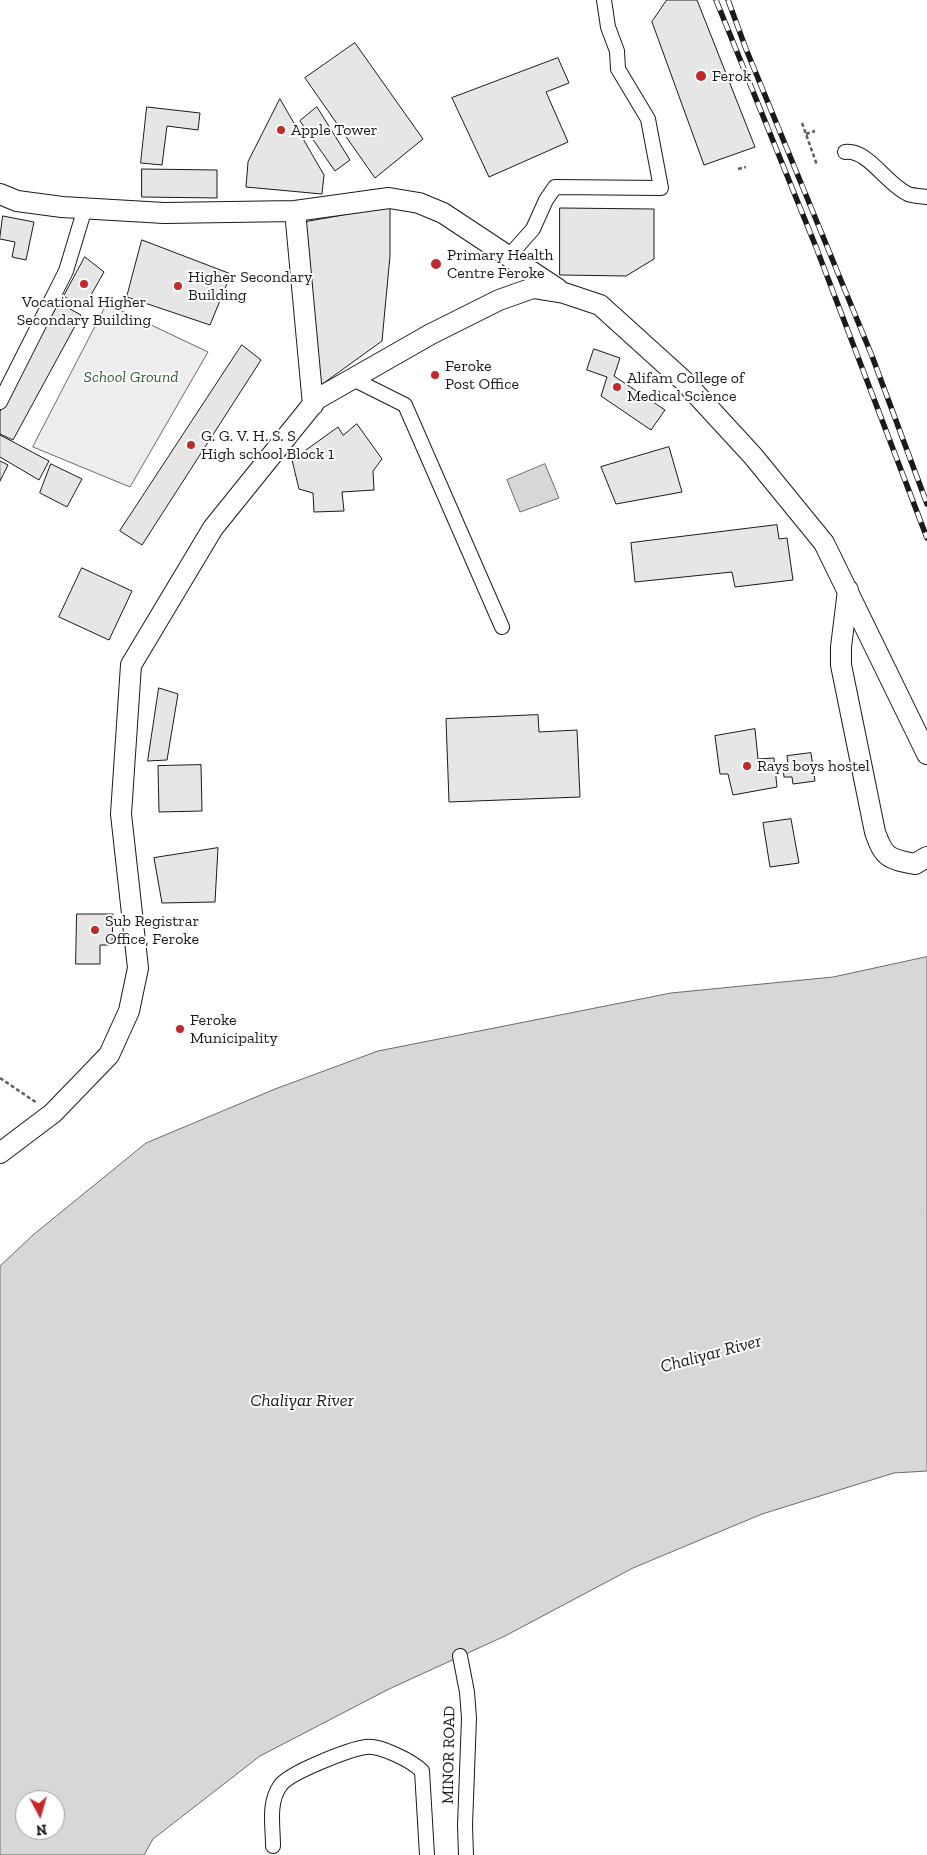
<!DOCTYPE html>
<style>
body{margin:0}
#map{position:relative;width:927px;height:1855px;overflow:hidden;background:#fff;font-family:"Zilla Slab",serif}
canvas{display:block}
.north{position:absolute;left:15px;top:1790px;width:50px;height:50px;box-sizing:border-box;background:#fff;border:1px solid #a3a3a3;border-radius:50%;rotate:174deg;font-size:14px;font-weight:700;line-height:20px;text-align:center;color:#1a1a1a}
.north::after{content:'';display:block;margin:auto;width:18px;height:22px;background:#c62828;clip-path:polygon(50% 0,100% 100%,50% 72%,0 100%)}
</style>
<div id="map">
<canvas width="927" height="1855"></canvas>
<div class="north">N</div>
</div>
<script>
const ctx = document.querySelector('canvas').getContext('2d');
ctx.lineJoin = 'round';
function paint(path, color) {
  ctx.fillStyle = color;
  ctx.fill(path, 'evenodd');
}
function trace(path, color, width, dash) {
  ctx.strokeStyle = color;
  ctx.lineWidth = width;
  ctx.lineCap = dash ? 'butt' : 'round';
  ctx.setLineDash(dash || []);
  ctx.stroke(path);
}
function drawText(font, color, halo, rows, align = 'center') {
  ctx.font = font + ' "Zilla Slab",serif';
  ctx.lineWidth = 4;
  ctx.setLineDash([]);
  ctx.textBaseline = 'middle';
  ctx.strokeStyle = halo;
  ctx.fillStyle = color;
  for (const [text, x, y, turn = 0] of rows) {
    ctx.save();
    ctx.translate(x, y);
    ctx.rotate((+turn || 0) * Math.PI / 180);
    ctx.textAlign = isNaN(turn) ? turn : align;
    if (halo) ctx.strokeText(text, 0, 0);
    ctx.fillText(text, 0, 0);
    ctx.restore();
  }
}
const built = new Path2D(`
 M107,304l101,48 -78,135 -97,-40z`);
paint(built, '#ededed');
trace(built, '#6a6a6a', 1);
const water = new Path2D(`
 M545,464l14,34 -39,14 -13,-32z
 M927,957v514l-33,2 -132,41 -129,54 -128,68 -116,53 -129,67 -107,83 -9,16h-144v-589l33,-31 113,-92 129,-54 103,-38 293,-58 162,-16zM25,1800h30v30h-30z`);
paint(water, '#d7d7d7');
trace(water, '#6a6a6a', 1);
const building = new Path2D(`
 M667,0h30l58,147 -51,18 -52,-143z
 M355,43l68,96 -48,39 -70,-100z
 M558,58l11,25 -23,9 22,50 -79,35 -37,-79z
 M280,99l44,76 -2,19 -76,-7 2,-25z
 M147,107l53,6 -2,17 -31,-4 -5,39 -21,-2z
 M317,107l33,53 -15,11 -35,-50z
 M142,169l75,1v28l-75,-1z
 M390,207v49l-8,85 -61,44 -15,-163z
 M560,208l94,1v50l-28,17 -66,-1z
 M3,216l31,6 -8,38 -14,-3 3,-15 -15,-3z
 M142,240l89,34 -21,51 -83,-28z
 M85,257l19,15 -21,37 -19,-13z
 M59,303l22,12 -68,125 -13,-6v-22z
 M242,345l19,15 -119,185 -22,-14z
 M594,349l26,9 -6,18 51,34 -14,20 -50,-34 6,-19 -20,-7z
 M357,424l25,35 -9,12 1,19 -32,2 2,19 -30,1 -1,-19 -14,-4 -7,-29 46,-33 5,8z
 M0,435l49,26 -10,19 -39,-23z
 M669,447l13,45 -66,12 -15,-37z
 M0,461l8,4 -8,16z
 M51,464l31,15 -15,28 -27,-14z
 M777,525l2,14 8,-1 6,42 -58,7 -3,-15 -97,10 -4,-39z
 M82,568l50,23 -23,49 -50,-23z
 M159,688l19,6 -11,66 -19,1z
 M538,715l1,17 38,-2 3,67 -131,5 -3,-83z
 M755,729l3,30 16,-1 3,29 -44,8 -5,-21h-8l-5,-38z
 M811,753l4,28 -22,3 -1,-7h-8l-1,-11 5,-1 -1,-9z
 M201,765l1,46 -43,1 -1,-46z
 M791,819l8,44 -29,4 -7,-44z
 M218,848l-3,54 -53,1 -8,-45z
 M77,914h36l-1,31h-12v19h-24z`);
paint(building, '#e6e6e6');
trace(building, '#1a1a1a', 1);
const street = new Path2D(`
 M845,152c23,-3 41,32 63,42 5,2 13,2 19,3
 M509,256l24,-27 13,-29 9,-13 106,1 -13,-69 -30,-50 -1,-18 -9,-24 -4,-27
 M353,379l52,26 97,222
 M0,402l66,-131 19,-63
 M460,1656l7,36 2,26 -4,107 1,30
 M273,1846c0,-20 -5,-43 7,-60 8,-13 70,-37 86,-39 14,-2 46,14 56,24l5,84`);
const secondary = new Path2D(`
 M0,194l17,7 45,6 102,6 131,-2 94,-13 30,5 24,10 115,76
 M295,211l18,194
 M848,590l-7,57v18l34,167c9,26 14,27 40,32l12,-7
 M0,1153l53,-40 56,-58 20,-44 9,-43 -17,-154 10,-149 82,-137 104,-129 114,-65 68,-34 34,-12 31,5 36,12 84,76 69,75 71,87 103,211`);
trace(street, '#1a1a1a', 16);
trace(secondary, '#1a1a1a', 22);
trace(new Path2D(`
 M802,123l15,42
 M806,134l9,-3
 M738,169l8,-2
 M0,1078l37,25`), '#5f5f5f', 2.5, [4, 2.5]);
trace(street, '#fff', 14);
trace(secondary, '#fff', 20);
const rail = new Path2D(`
 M716,0l100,247 111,291
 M728,0l18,49 126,307 55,148`);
trace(rail, '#1a1a1a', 5.5);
trace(rail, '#fff', 4, [11]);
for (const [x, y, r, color] of [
 [701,76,6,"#c62828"],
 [281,130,5,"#c62828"],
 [436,264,6,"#c62828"],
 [84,284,5,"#c62828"],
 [178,286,5,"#c62828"],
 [435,375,5,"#c62828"],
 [617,387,5,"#c62828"],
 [191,445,5,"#c62828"],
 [747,766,5,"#c62828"],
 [95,930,5,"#c62828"],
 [180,1029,5,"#c62828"]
]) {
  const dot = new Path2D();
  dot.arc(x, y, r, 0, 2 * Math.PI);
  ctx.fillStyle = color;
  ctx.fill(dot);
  trace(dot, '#fff', 2);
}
drawText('16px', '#1a1a1a', '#fff', [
 ["Ferok",712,76],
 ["Apple Tower",291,130],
 ["Primary Health",447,255],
 ["Centre Feroke",447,273],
 ["Higher Secondary",188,277],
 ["Building",188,295],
 ["Vocational Higher",84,302,"center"],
 ["Secondary Building",84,320,"center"],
 ["Feroke",445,366],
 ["Post Office",445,384],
 ["Alifam College of",627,378],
 ["Medical Science",627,396],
 ["G. G. V. H. S. S",201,436],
 ["High school Block 1",201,454],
 ["Rays boys hostel",757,766],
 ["Sub Registrar",105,921],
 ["Office, Feroke",105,939],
 ["Feroke",190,1020],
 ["Municipality",190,1038]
], 'left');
drawText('italic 16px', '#2b5a34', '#fff', [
 ["School Ground",131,377]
]);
drawText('16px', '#1a1a1a', '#fff', [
 ["MINOR ROAD",449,1755,-89]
]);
drawText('italic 18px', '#1a1a1a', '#fff', [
 ["Chaliyar River",711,1354,-15],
 ["Chaliyar River",302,1401]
]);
</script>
